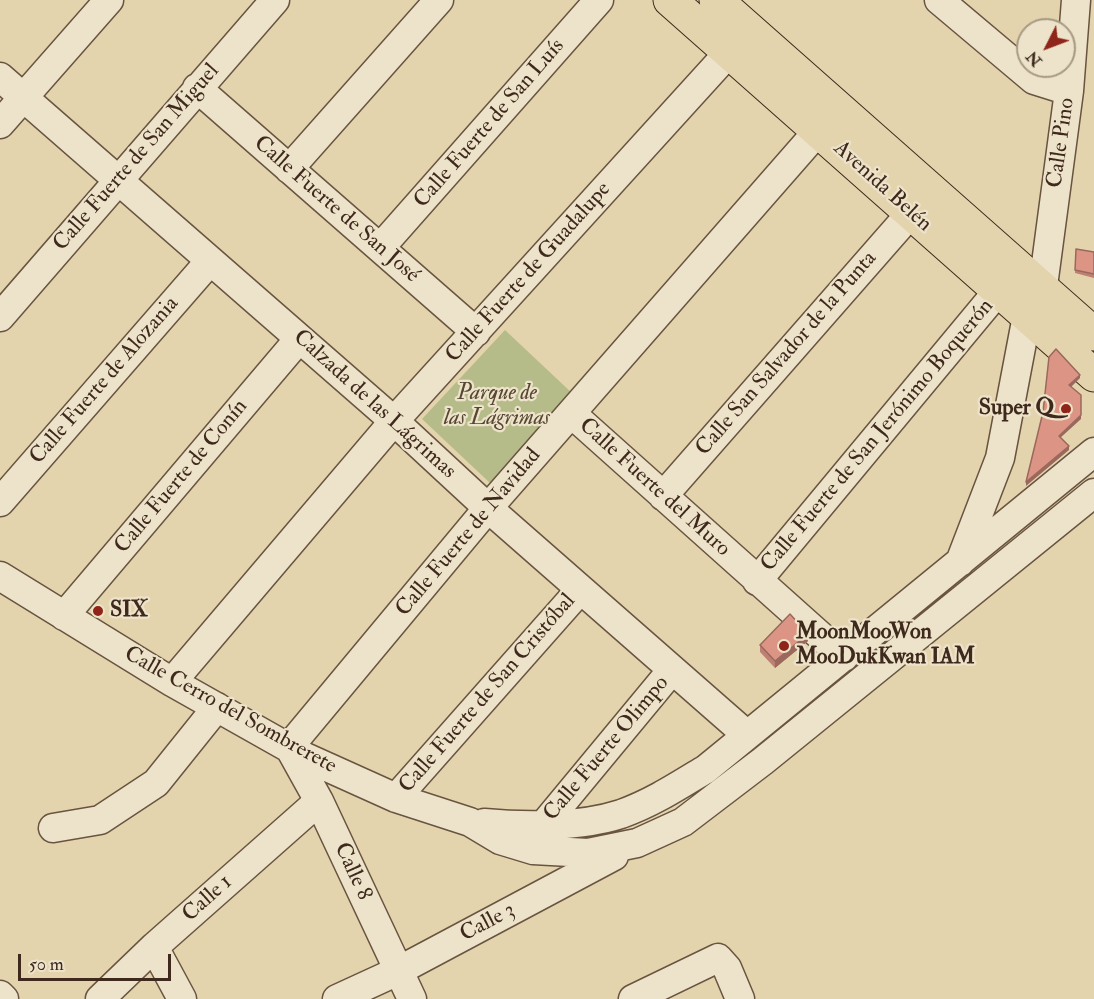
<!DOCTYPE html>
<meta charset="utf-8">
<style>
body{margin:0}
#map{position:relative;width:1094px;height:999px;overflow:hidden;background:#e4d4ad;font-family:"IM FELL Double Pica",serif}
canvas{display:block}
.north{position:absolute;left:1016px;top:18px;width:60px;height:60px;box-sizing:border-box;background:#ede3ca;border:2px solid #a79984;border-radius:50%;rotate:228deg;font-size:16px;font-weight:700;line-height:24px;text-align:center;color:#3e291c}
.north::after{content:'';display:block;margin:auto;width:21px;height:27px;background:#8f2418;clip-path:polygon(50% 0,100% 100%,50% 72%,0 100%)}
.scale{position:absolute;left:18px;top:954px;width:153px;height:27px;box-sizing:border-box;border:3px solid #3e291c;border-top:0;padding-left:8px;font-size:18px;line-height:21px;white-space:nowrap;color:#3e291c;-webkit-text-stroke:4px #ede3ca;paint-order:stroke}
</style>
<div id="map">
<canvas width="1094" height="999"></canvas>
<div class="north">N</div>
<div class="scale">50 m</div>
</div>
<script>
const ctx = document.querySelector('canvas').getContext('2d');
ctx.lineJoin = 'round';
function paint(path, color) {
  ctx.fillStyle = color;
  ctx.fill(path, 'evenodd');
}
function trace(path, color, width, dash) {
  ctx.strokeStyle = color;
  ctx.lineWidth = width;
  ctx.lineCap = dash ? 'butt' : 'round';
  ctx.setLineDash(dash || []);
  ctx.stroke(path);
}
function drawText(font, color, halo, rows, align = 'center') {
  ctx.font = font + ' "IM FELL Double Pica",serif';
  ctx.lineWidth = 4.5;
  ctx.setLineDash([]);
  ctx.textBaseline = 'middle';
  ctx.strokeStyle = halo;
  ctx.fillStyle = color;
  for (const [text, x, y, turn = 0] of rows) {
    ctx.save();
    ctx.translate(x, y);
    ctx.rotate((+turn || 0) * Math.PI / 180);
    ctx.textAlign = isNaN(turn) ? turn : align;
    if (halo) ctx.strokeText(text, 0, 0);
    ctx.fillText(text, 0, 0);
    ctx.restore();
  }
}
paint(new Path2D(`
 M505,330l68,64 -83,89 -68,-64z`), '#b6bc89');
const minor = new Path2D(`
 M939,0l95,80 35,11
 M0,77l394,344 94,87 259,227
 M197,88l279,244
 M0,124l109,-124
 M289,169l150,-169
 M380,248l219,-248
 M1043,286l26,-195 7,-91
 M0,317l275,-317
 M572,414l272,243
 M663,496l248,-283
 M0,502l210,-241
 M960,562l40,-104 27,-142
 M0,576l172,106 133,75 91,41 74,24 30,18 33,10 55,3 49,-10 46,-21 80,-61 331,-268
 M757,581l241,-290
 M64,616l235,-277
 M172,682l222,-261 349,-384
 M396,798l184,-208
 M484,823c42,4 97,4 137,-9 31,-11 57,-28 85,-45l388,-317
 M542,827l130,-157
 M53,828l47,-8 56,-37 61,-76
 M154,947l28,52
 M0,995l4,4
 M100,999l54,-52 165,-146
 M337,999l61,-28 216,-115
 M412,999l-93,-198 -30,-54 199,-239 330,-377
 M633,999l85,-41 9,10 13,31`);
const major = new Path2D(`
 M670,0l424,375
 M716,0l378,334`);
trace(minor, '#685440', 31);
trace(major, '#3e291c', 35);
trace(minor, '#ede3ca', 28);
trace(major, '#e4d4ad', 33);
paint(new Path2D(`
 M1094,252v26l-19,-5v-3z
 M808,641l-33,27 -15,-16v-7z`), '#bd8072');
paint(new Path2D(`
 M1080,375v3l-11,11v-4z
 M1081,415v4l-22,20v-3z
 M1069,446v4l-43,36v-4z
 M808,634v7l-33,27v-7z`), '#9a685d');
const building = new Path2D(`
 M1076,249l18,3v22l-19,-4z
 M1056,349l24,26 -11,10 12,10v20l-22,21 10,10 -43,36 17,-70 6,-55z
 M790,614l18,20 -33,27 -15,-16z`);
paint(building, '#dc9585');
trace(building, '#9a685d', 1.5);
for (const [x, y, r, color] of [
 [1066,409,6,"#8f2418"],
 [98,611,6,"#8f2418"],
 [784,646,6,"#8f2418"]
]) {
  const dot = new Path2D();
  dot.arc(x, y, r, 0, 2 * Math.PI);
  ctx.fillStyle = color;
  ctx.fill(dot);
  trace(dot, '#ede3ca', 2);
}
drawText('22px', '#3e291c', '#ede3ca', [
 ["Calle Fuerte de San Luís",490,124,-49],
 ["Calle Pino",1062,143,-82],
 ["Calle Fuerte de San Miguel",137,158,-49],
 ["Avenida Belén",882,187,42],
 ["Calle Fuerte de San José",336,210,41],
 ["Calle Fuerte de Guadalupe",529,273,-48],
 ["Calle San Salvador de la Punta",787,354,-49],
 ["Calle Fuerte de Alozania",105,381,-49],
 ["Calzada de las Lágrimas",374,405,42],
 ["Calle Fuerte de San Jerónimo Boquerón",878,436,-50],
 ["Calle Fuerte de Conín",182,477,-50],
 ["Calle Fuerte del Muro",654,488,42],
 ["Calle Fuerte de Navidad",469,533,-50],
 ["Calle Fuerte de San Cristóbal",488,694,-49],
 ["Calle Cerro del Sombrerete",230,711,29],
 ["Calle Fuerte Olimpo",607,749,-50],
 ["Calle 8",352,872,65],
 ["Calle 1",208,899,-42],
 ["Calle 3",488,923,-28]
]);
drawText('italic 22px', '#564632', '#ede3ca', [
 ["Parque de",497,394],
 ["las Lágrimas",497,419]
]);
drawText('bold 22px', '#3e291c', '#ede3ca', [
 ["Super Q",1054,409,"right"],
 ["SIX",110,611],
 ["MoonMooWon",796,633],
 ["MooDukKwan IAM",796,658]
], 'left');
</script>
